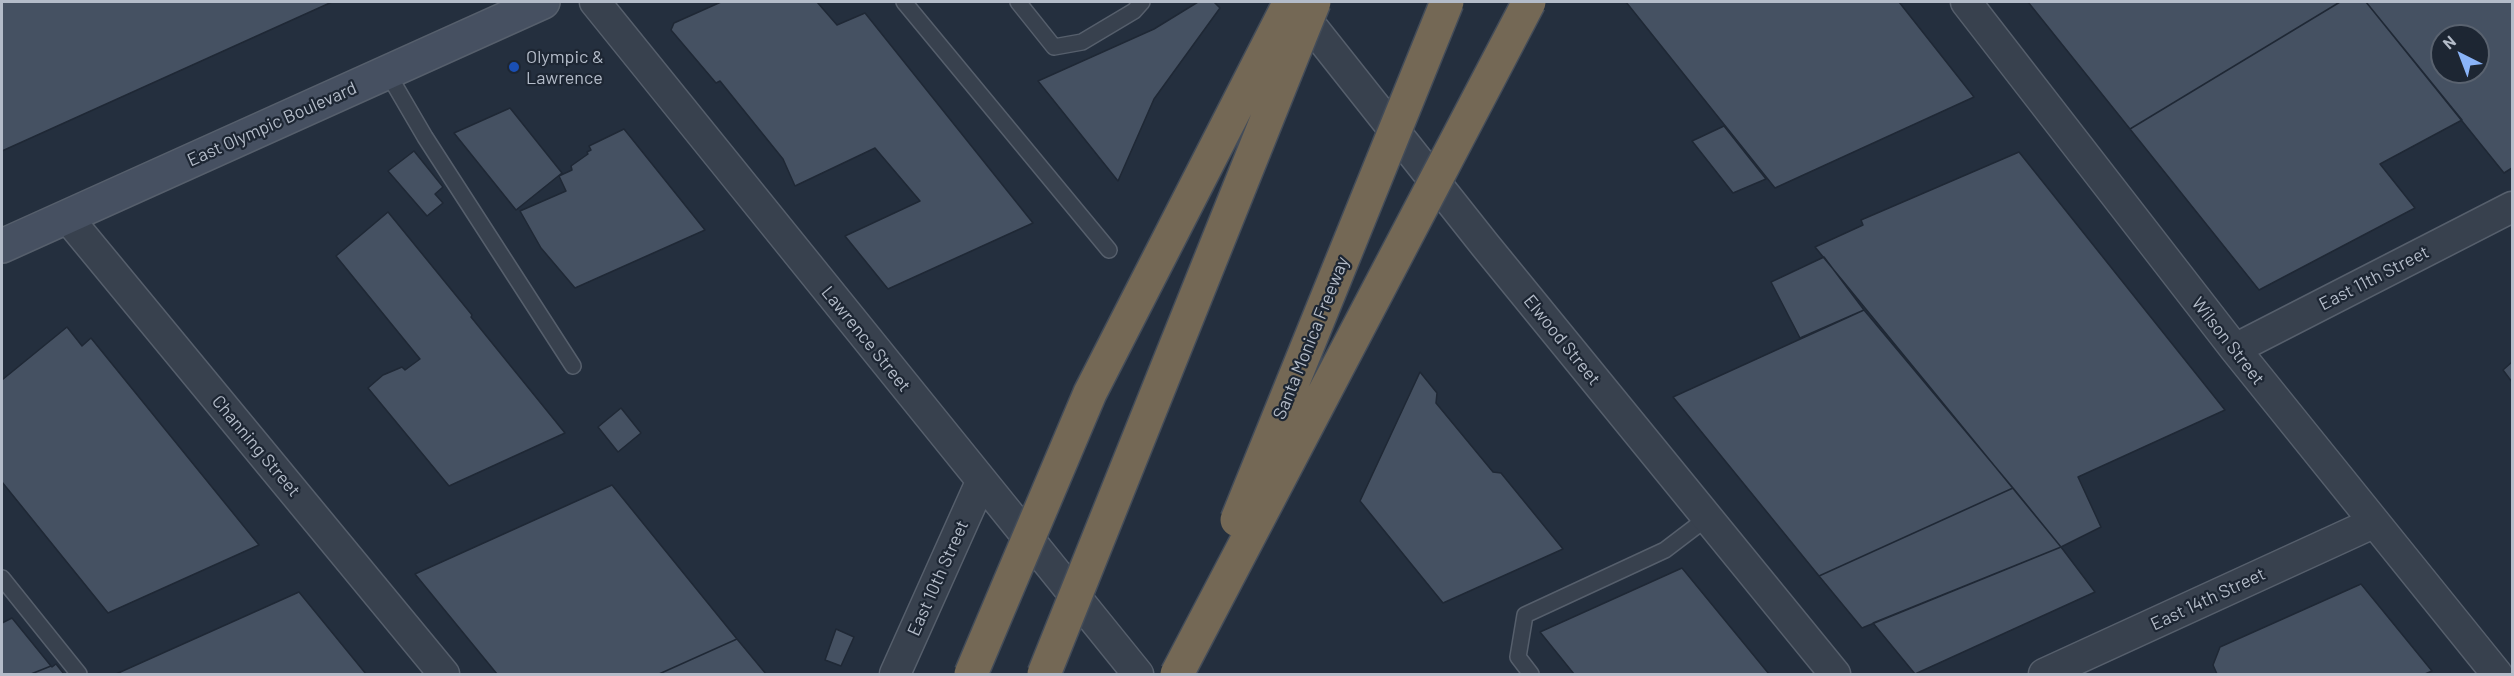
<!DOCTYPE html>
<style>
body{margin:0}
#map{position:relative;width:2514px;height:676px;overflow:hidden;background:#242f3e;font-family:Barlow,sans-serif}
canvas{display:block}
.frame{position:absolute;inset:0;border:3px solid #b4bcc9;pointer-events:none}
.north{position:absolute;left:2430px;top:24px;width:60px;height:60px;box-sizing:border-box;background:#1d2633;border:2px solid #59626f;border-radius:50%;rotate:318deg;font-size:16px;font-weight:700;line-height:24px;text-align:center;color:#b4bcc9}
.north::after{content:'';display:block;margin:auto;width:21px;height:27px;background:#8ab4f8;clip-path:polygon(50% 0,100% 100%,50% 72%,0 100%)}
</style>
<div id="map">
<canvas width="2514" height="676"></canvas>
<div class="frame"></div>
<div class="north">N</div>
</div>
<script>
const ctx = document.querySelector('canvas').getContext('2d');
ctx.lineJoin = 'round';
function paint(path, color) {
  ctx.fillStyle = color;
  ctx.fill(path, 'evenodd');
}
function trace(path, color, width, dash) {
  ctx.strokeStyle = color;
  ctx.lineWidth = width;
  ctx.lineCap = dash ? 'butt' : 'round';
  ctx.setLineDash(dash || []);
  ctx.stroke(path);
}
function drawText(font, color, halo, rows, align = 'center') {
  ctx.font = font + ' Barlow,sans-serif';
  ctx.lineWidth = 4.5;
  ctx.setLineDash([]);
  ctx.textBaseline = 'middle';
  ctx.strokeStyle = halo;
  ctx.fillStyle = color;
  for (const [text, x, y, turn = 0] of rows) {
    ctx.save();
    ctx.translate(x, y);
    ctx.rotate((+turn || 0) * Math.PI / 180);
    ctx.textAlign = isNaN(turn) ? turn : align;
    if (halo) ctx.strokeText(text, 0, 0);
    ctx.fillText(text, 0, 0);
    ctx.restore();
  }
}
const building = new Path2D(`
 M2,2h330l-330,149z
 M721,2h96l20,23 28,-12 168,210 -145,66 -43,-53 75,-35 -45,-53 -80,38 -12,-27 -63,-78 -4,2 -45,-53 3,-7z
 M1198,2h16l6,6 -66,91 -36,82 -80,-100 116,-52z
 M1626,2h273l75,95 -199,91z
 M2028,2h312l-210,127z
 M2340,2h26l96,118 -82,44 35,44 -156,82 -129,-161z
 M2366,2h146v166l-8,5zM2442,36h36v36h-36z
 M510,108l52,65 -46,37 -62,-77z
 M1724,126l42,53 -33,14 -41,-52z
 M624,129l81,101 -130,58 -34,-40 -21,-37 46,-20 -7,-15 13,-6 -1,-4 17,-12 -1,-2 4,-2 -2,-4z
 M414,151l29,36 -8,7 8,9 -16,13 -39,-45z
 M2019,152l206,258 -147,67 23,50 -40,20 -246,-300 48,-22 -2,-5z
 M388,212l84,103 -1,2 94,116 -116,53 -81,-98 15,-13 19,-8 3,3 15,-11 -84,-103z
 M1824,257l40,53 -64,28 -29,-56z
 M1864,310l149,178 -194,88 -146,-179z
 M67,327l15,19 9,-8 168,207 -151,68 -106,-131v-102z
 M2512,362v20l-9,-12z
 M1420,372l17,21 -1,10 57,69 8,1 62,76 -120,54 -83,-102z
 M621,408l20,25 -23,19 -20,-25z
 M612,485l125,154 -78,35h-162l-82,-100z
 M2013,488l48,59 -199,81 -43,-52z
 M2061,547l34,45 -180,82 -42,-51z
 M1682,568l87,106h-195l-34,-42z
 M2361,584l71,87 -7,3h-208l-4,-9 7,-18z
 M299,592l67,82h-250z
 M12,618l39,48 -20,8h-29v-51z
 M836,629l18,8 -13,29 -16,-6z
 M737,639l29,35h-107z
 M56,664l8,10h-33l20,-8 1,1z`);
paint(building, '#455162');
trace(building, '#1f2835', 1.5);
const lane = new Path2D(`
 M904,2l205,248
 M1018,2l36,45 28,-5 52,-31 8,-9
 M387,72l38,65 148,229
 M2,578l77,96
 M1531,674l-13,-17 7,-42 140,-65 42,-32`);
const street = new Path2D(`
 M595,2l543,672
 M1966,2l269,347 262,325
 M1294,4l191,241 350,429
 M67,217l377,457
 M2235,349l277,-142
 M895,674l86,-192
 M2044,674l329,-151`);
const secondary = new Path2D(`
 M2,246l541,-244`);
trace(lane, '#565f6c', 18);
trace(street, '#565f6c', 33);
trace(secondary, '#565f6c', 36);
trace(lane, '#38414e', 15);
trace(street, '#38414e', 30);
trace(secondary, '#465061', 33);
const highwayBridge = new Path2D(`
 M1237,520l210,-518
 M971,674l119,-281 200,-391
 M1044,674l270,-672
 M1177,674l352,-672`);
trace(highwayBridge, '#434c59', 36, []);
trace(highwayBridge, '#746855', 33);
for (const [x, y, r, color] of [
 [514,67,6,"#1a4fb4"]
]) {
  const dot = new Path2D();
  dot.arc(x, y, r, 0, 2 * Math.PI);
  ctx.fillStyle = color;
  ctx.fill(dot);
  trace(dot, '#1d2633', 2);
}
drawText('18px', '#b4bcc9', '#1d2633', [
 ["Olympic &",526,57],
 ["Lawrence",526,78]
], 'left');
drawText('18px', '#b4bcc9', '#1d2633', [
 ["East Olympic Boulevard",272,124,-24],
 ["East 11th Street",2374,278,-27],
 ["Santa Monica Freeway",1311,338,-68],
 ["Lawrence Street",866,339,51],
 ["Elwood Street",1562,340,51],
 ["Wilson Street",2228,341,52],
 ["Channing Street",256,446,50],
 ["East 10th Street",938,578,-66],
 ["East 14th Street",2208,599,-25]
]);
</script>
